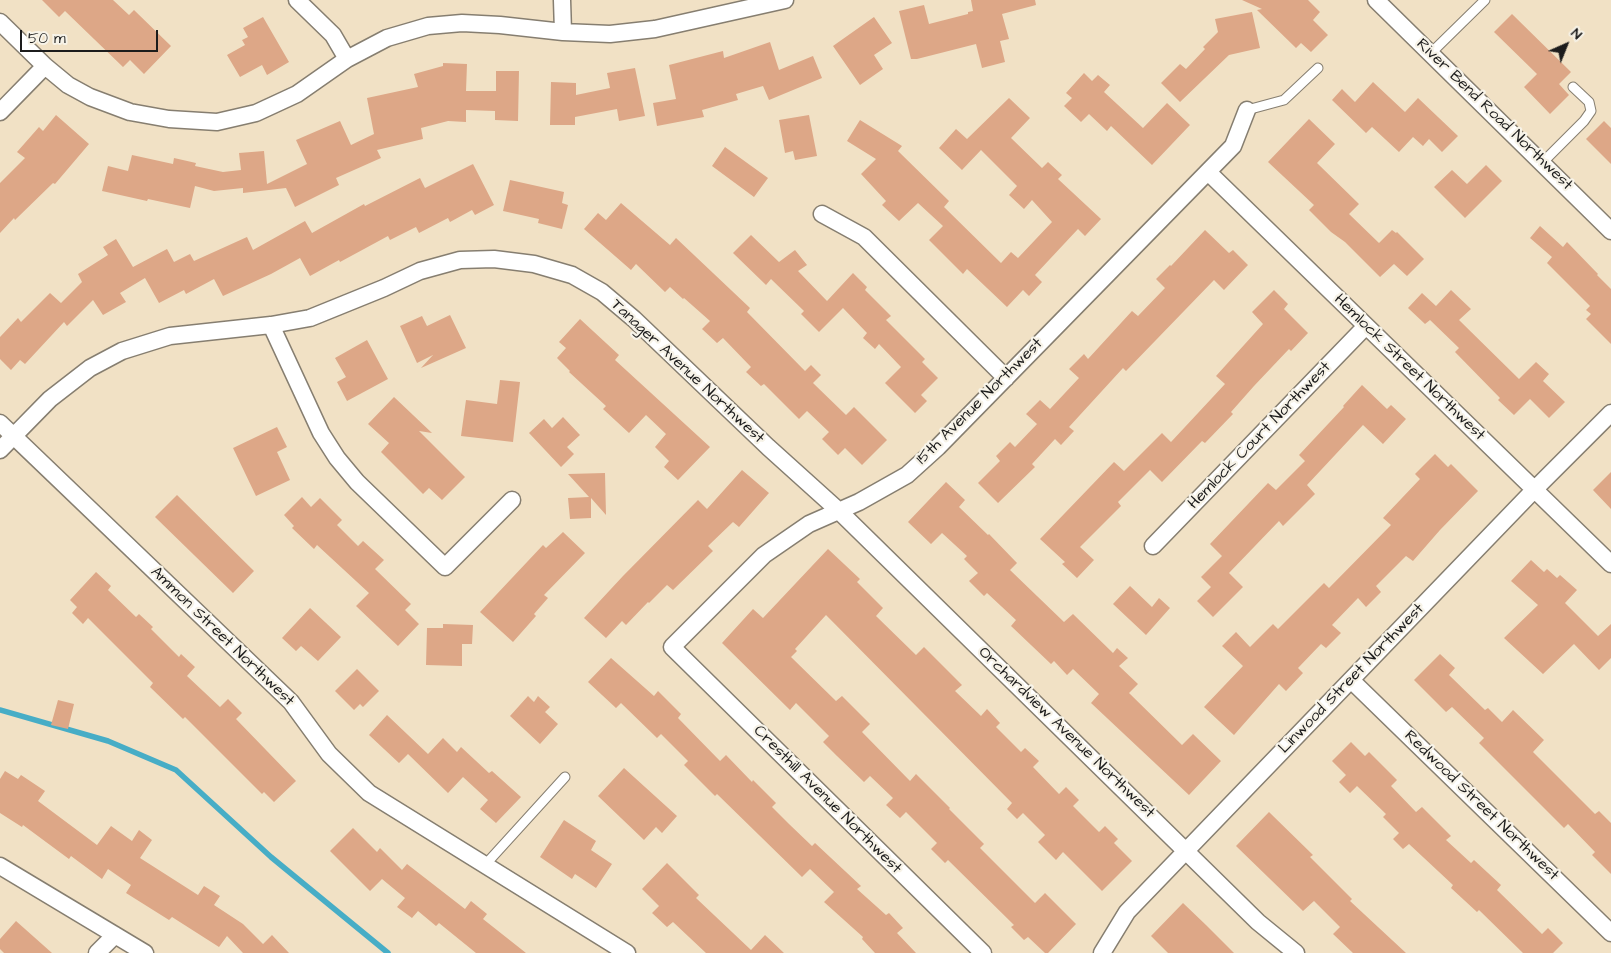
<!DOCTYPE html>
<style>
body{margin:0}
#map{position:relative;width:1611px;height:953px;overflow:hidden;background:#f1e1c5;font-family:"Architects Daughter",sans-serif}
canvas{display:block}
.north{position:absolute;left:1541px;top:20px;width:50px;height:50px;-webkit-text-stroke:4px #f7f3e8;paint-order:stroke;rotate:44deg;font-size:14px;font-weight:700;line-height:20px;text-align:center;color:#1c1c1c}
.north::after{content:'';display:block;margin:auto;width:18px;height:22px;background:#1c1c1c;clip-path:polygon(50% 0,100% 100%,50% 72%,0 100%)}
.scale{position:absolute;left:20px;top:30px;width:138px;height:22px;box-sizing:border-box;border:2px solid #1c1c1c;border-top:0;padding-left:6px;font-size:15px;line-height:18px;white-space:nowrap;color:#1c1c1c;-webkit-text-stroke:4px #f7f3e8;paint-order:stroke}
</style>
<div id="map">
<canvas width="1611" height="953"></canvas>
<div class="north">N</div>
<div class="scale">50 m</div>
</div>
<script>
const ctx = document.querySelector('canvas').getContext('2d');
ctx.lineJoin = 'round';
function trace(path, color, width, dash) {
  ctx.strokeStyle = color;
  ctx.lineWidth = width;
  ctx.lineCap = dash ? 'butt' : 'round';
  ctx.setLineDash(dash || []);
  ctx.stroke(path);
}
function paint(path, color) {
  ctx.fillStyle = color;
  ctx.fill(path, 'evenodd');
}
function drawText(font, color, halo, rows, align = 'center') {
  ctx.font = font + ' "Architects Daughter",sans-serif';
  ctx.lineWidth = 4.5;
  ctx.setLineDash([]);
  ctx.textBaseline = 'middle';
  ctx.strokeStyle = halo;
  ctx.fillStyle = color;
  for (const [text, x, y, turn = 0] of rows) {
    ctx.save();
    ctx.translate(x, y);
    ctx.rotate((+turn || 0) * Math.PI / 180);
    ctx.textAlign = isNaN(turn) ? turn : align;
    if (halo) ctx.strokeText(text, 0, 0);
    ctx.fillText(text, 0, 0);
    ctx.restore();
  }
}
trace(new Path2D(`
 M0,710l108,31 68,29 95,87 117,96`), '#47adc6', 5.5);
paint(new Path2D(`
 M42,0h71l16,15 5,-5 37,36 -27,28 -14,-14 -7,7 -58,-56 -6,6z
 M971,0h64l1,5 -34,9 7,25 -9,2 5,21 -23,6 -6,-24 -59,15h-6l-12,-48 25,-6 5,19 39,-10v-2l5,-1z
 M1242,0h66l12,12 -7,8 15,15 -17,17 -10,-9 -5,5 -39,-38 5,-1z
 M1252,12l8,36 -31,7 -49,47 -19,-19 19,-19 6,5 19,-20 -2,-2 15,-15 -3,-13z
 M1512,14l59,58 -12,12 10,11 -19,19 -26,-27 13,-13 -43,-42z
 M263,17l26,45 -22,13 -5,-10 -22,12 -13,-22 18,-10 -3,-5 6,-3 -5,-9z
 M874,17l18,26 -18,12 9,14 -23,16 -27,-39z
 M770,42l9,28 34,-14 9,22 -53,22 -6,-14 -27,8 2,6 -36,10 2,7 -47,9 -4,-23 23,-4 -7,-34 54,-14 1,7z
 M443,63l24,1 -1,27h30v-20h23l-1,50 -23,-1v-9l-29,-1v12l-18,-1 -27,7 2,11 -46,11 4,8 -45,20 3,7 -44,22 -9,-19 -43,5v-5l-29,3 -19,-5 -5,22 -42,-9 -1,2 -45,-10 6,-25 20,5 4,-16 41,9 1,-6 22,5 -1,3 28,6 18,-2 -2,-17 25,-2 3,33 40,-20 -11,-24 44,-19 11,24 23,-11 -7,-36 51,-11 -4,-13 29,-8z
 M635,68l10,48 -26,5 -2,-12 -42,8v8h-25l1,-43 25,1v12l34,-7 -3,-15z
 M1084,73l8,8 6,-6 12,10 -6,7 39,36 24,-25 23,22 -38,40 -41,-39 -4,5 -18,-17 -8,8 -17,-16 8,-8 -6,-5z
 M1373,82l32,30 13,-14 40,38 -16,16 -13,-13 -6,7 -10,-9 -14,15 -27,-25 -6,6 -34,-33 10,-11 13,13z
 M1009,98l21,20 -19,20 31,30 6,-6 14,13 -4,4 43,40 -16,17 -7,-7 -43,46 7,7 -13,14 -6,-6 -16,17 -40,-38 -4,5 -34,-34 14,-14 -25,-23 -19,18 -17,-16 4,-4 -25,-27 15,-15 -29,-18 13,-21 42,26 -4,5 51,50 -5,6 57,56 10,-11 7,6 34,-36 -20,-22 -8,9 -15,-14 8,-9 -36,-36 -19,20 -23,-22 17,-19 11,10z
 M56,115l33,29 -34,40 -2,-1 -38,37 -1,-2 -14,15v-50l25,-25 -8,-6 22,-25 4,4z
 M809,115l8,41 -22,4 -2,-9 -8,2 -6,-33z
 M1309,119l26,25 -18,19 42,41 -10,10 30,29 13,-13 4,3 1,-1 27,27 -17,17 -13,-12 -14,13 -35,-35 -14,-10 -22,-22 5,-5 -46,-43z
 M1604,121l7,7v36l-25,-25z
 M725,147l43,31 -14,19 -42,-31z
 M473,164l21,41 -19,10 -3,-5 -22,12 -2,-4 -29,15 -3,-6 -26,13 -2,-4 -48,26 -1,-2 -29,16 -10,-18 -29,16 -48,22 -9,-17 -28,15 -2,-4 -25,13 -14,-25 -25,15 6,9 -23,13 -10,-15 -26,26 -3,-4 -39,42 -5,-4 -9,10 -11,-11v-22l18,-19 3,4 29,-29 11,10 21,-21 -4,-8 30,-19 -5,-8 13,-8 17,28 34,-18 7,13 16,-8 4,7 53,-24 6,13 52,-29 7,12 52,-29 1,2 55,-28 5,10z
 M1486,165l16,16 -37,37 -31,-31 18,-17 15,14z
 M510,180l54,12 -2,11 6,2 -6,24 -24,-6 1,-4 -36,-8z
 M621,203l49,42 6,-7 74,70 -3,4 58,59 6,-6 10,10 -8,8 33,32 8,-8 33,33 -25,25 -17,-17 -7,7 -16,-16 7,-7 -22,-21 -8,8 -35,-35 -3,2 -15,-14 5,-5 -28,-29 -6,5 -15,-14 8,-8 -26,-23 -1,1 -13,-12 -5,5 -29,-28 -5,6 -47,-41 14,-16 8,7z
 M1540,226l23,21 4,-5 31,32 -1,1 14,14v55l-25,-25 5,-5 -5,-4 4,-4 -43,-43 5,-6 -22,-19z
 M1205,230l24,23 4,-3 15,15 -24,25 -10,-10 -88,91 -3,-3 -54,59 5,4 -13,14 -6,-6 -23,25 3,3 -37,36 -20,-20 22,-22 -4,-5 14,-14 5,5 22,-23 -11,-10 14,-14 10,9 29,-31 -10,-9 15,-15 4,5 44,-48 6,5 27,-28 -9,-9 14,-14 1,1z
 M751,235l28,27 16,-12 12,15 -9,6 29,30 26,-28 14,14 -2,3 26,26 -5,4 39,39 -3,3 16,16 -17,17 6,6 -12,12 -30,-30 16,-16 -22,-23 -4,5 -12,-11 4,-5 -24,-25 -24,24 -18,-18 3,-3 -33,-32 -5,6 -33,-32z
 M1274,290l14,14 -4,5 24,24 -17,18 -2,-2 -35,37 -23,26 2,2 -28,29 -3,-2 -40,41 -12,-12 -32,32 3,4 -41,41 14,13 -17,18 -15,-14 3,-2 -25,-23 74,-77 10,9 38,-38 9,9 54,-58 -9,-8 47,-52 -11,-12z
 M1451,290l20,19 -12,11 60,59 17,-17 13,12 -6,7 22,21 -16,16 -19,-19 -16,16 -16,-15 2,-2 -45,-46 4,-4 -29,-28 -5,4 -17,-16 14,-15 14,13z
 M450,315l16,33 -45,20 12,-13 -16,8 -17,-37 22,-10 5,10z
 M580,319l39,36 -4,5 95,87 -32,33 -14,-13 5,-6 -14,-14 11,-13 -20,-19 -17,18 -26,-24 3,-3 -37,-34 1,-1 -13,-13 9,-10 -7,-6z
 M367,340l21,39 -41,22 -10,-19 9,-5 -11,-19z
 M500,380l20,2 -7,60 -52,-6 5,-36 31,4z
 M1362,385l25,24 4,-4 15,14 -23,25 -20,-19 -56,60 8,9 -32,32 -4,-5 -50,52 14,14 -30,30 -16,-16 14,-14 -10,-10 21,-21 -12,-12 58,-61 8,7 29,-29 -6,-6 45,-48 -1,-1z
 M394,397l38,36 -13,-2 46,46 -23,23 -13,-12 -6,6 -42,-42 8,-9 -21,-19z
 M563,417l17,18 -13,12 7,7 -13,13 -32,-34 15,-14 8,9z
 M277,427l10,20 -10,5 13,28 -34,16 -23,-48z
 M1435,454l13,13 3,-3 27,27 -38,39 -27,31 -7,-5 -30,30 5,6 -15,15 -8,-9 -26,27 9,8 -15,15 -5,-4 -23,24 5,5 -17,18 -7,-7 -45,51 -30,-28 39,-41 -21,-20 14,-14 14,15 23,-23 5,5 46,-46 5,5 62,-63 -8,-7 37,-39 -5,-5z
 M742,470l27,23 -30,34 -6,-5 -25,24 5,5 -40,39 -6,-5 -18,18 -1,-1 -22,23 -4,-4 -16,17 -22,-20 39,-42 75,-76 9,9z
 M1611,472v37l-18,-19z
 M605,473l1,42 -15,-17v20l-21,1 -2,-21 21,-1 -21,-23z
 M946,482l19,18 -6,7 29,28 1,-1 28,29 -7,7 54,52 9,-8 40,39 4,-5 11,10 -9,8 19,18 -9,9 53,52 11,-11 28,27 -32,34 -98,-92 8,-9 -26,-25 -6,6 -13,-14 -3,3 -40,-38 5,-6 -29,-27 -3,3 -15,-15 9,-8 -14,-14 3,-3 -25,-23 -11,11 -23,-22z
 M177,495l77,76 -21,22 -78,-76z
 M302,497l9,10 9,-9 22,22 -5,5 21,21 5,-5 21,19 -9,9 36,35 -6,6 14,14 -21,22 -42,-40 13,-13 -52,-48 -3,4 -22,-21 2,-2 -10,-11z
 M563,532l22,21 -41,42 4,3 -14,16 2,2 -23,26 -33,-30 63,-67 3,3z
 M828,549l32,30 -3,3 26,26 -7,8 40,39 8,-8 38,38 -7,6 26,25 6,-7 13,14 -4,4 25,25 4,-4 14,13 -6,6 26,27 7,-7 13,13 -6,6 26,26 6,-6 13,13 -4,4 18,18 -30,30 -39,-39 -7,8 -18,-18 7,-7 -22,-22 -6,6 -10,-10 5,-6 -186,-188 -31,34 2,2 -6,6 45,44 6,-5 28,28 -8,8 48,49 6,-7 34,34 -1,1 35,35 -4,4 55,55 10,-10 31,31 -28,29h-3l-17,-16 -4,3 -13,-13 3,-2 -66,-65 -3,3 -14,-14 6,-6 -31,-31 -6,6 -14,-13 7,-7 -23,-22 -6,6 -27,-26 -14,-14 6,-6 -33,-33 -6,7 -68,-67 31,-34 10,9z
 M1531,560l13,12 3,-3 10,9 3,-3 17,15 -12,13 33,33 13,-12v34l-12,12 -25,-26 -31,30 -39,-36 34,-33 -27,-24z
 M96,572l15,14 -3,4 28,27 3,-3 14,13 -2,2 28,28 2,-3 14,13 -8,9 33,31 8,-8 14,14 -6,6 60,62 -22,21 -10,-10 -2,2 -77,-77 -2,2 -33,-32 3,-4 -65,-65 -5,6 -11,-11 5,-6 -7,-7z
 M1130,586l22,21 7,-9 11,10 -24,27 -33,-31z
 M310,608l31,29 -23,24 -17,-15 -5,5 -14,-13z
 M443,624l30,1 -1,19h-10v22l-36,-1 1,-37h16z
 M1440,654l15,14 -6,7 36,35 3,-2 14,14 11,-12 31,30 -11,12 62,62 4,-3 12,12v51l-19,-19 3,-3 -27,-28 -4,4 -85,-85 5,-5 -32,-31 -6,5 -32,-32z
 M611,658l43,38 4,-5 23,23 -3,4 42,43 6,-6 26,27 1,-2 23,23 -4,4 17,17 23,22 3,-3 46,43 -4,3 29,26 3,-2 14,15 -6,5 19,20h-41l-13,-14 1,-2 -39,-35 10,-10 -24,-23 -8,8 -85,-83 -2,2 -31,-31 4,-4 -27,-27 -4,4 -36,-35 -5,5 -28,-26z
 M357,669l22,22 -16,16 -3,-3 -6,6 -19,-19z
 M528,696l6,6 4,-6 12,11 -5,5 13,12 -18,20 -30,-28z
 M58,700l16,4 -6,25 -17,-4z
 M387,715l41,39 15,-16 14,14 4,-5 28,26 3,-2 29,26 -25,26 -16,-14 8,-9 -25,-23 -15,16 -40,-39 -9,9 -30,-28z
 M1351,742l14,14 4,-4 28,28 -6,6 25,26 6,-5 29,29 -5,4 25,23 3,-3 27,25 -4,5 45,44 6,-6 15,15 -10,10h-30l-44,-43 -2,2 -26,-24 2,-3 -44,-41 -6,5 -10,-10 6,-6 -16,-16 3,-3 -29,-28 -7,7 -11,-11 7,-7 -14,-14z
 M624,768l53,48 -15,17 -6,-6 -12,13 -46,-44z
 M5,771l13,8 3,-4 24,16 -7,10 59,44 14,-19 21,15 7,-11 13,10 -12,18 58,37 6,-9 16,10 -6,9 29,19 20,20 9,-9 17,18h-46l-16,-17 -8,11 -47,-30 -3,3 -43,-27 5,-8 -23,-16 -6,10 -31,-23 -2,3 -46,-34 -1,2 -22,-14v-34z
 M1269,812l44,43 -3,2 42,42 -2,2 56,52h-53l-20,-19 7,-7 -26,-26 -11,10 -67,-65z
 M564,820l32,21 -5,9 21,14 -16,24 -21,-14 -3,5 -32,-22z
 M353,828l24,24 3,-4 22,22 5,-6 58,45 6,-8 16,13 -4,5 43,34h-50l-37,-30 -3,3 -18,-15 -6,7 -15,-11 8,-9 -23,-19 -12,12 -40,-40z
 M667,863l32,32 -3,3 55,52 14,-15 19,18h-78l-33,-31 -6,5 -15,-14 7,-7 -17,-17z
 M1183,903l23,22 28,28h-66l-17,-17z
 M16,921l36,32h-48l-4,-4v-10z`), '#dda787');
const service = new Path2D(`
 M1430,54l55,-54
 M1247,110l37,-10 34,-32
 M1542,163l42,-42 7,-10 -2,-9 -16,-15
 M485,865l80,-88`);
const minor = new Path2D(`
 M297,0l36,35 14,24
 M562,0l1,32
 M1376,0l235,231
 M0,22l45,44 23,19 22,12 40,15 39,7 48,3 39,-9 41,-19 50,-35 40,-21 41,-12 34,-3 38,2 63,7 47,2 45,-5 130,-29
 M0,112l45,-46
 M1208,172l403,392
 M822,214l42,23 142,141
 M271,325l50,108 16,25 20,24 88,85 67,-67
 M0,423l291,279 38,52 40,39 258,160
 M0,450l50,-51 40,-31 32,-17 48,-15 101,-11 39,-7 74,-30 36,-17 40,-11 34,-1 40,5 38,11 30,17 32,27 134,128 71,64 419,411 38,31
 M1153,546l213,-220
 M1351,680l260,253
 M0,866l145,87
 M97,953l18,-18
 M983,953l-311,-306 92,-92 45,-31 50,-22 48,-27 31,-28 295,-301 14,-36
 M1102,953l25,-41 408,-423 76,-76`);
trace(service, '#867e70', 11);
trace(minor, '#867e70', 19);
trace(service, '#fff', 9);
trace(minor, '#fff', 16);
drawText('16px', '#1c1c1c', '#f7f3e8', [
 ["River Bend Road Northwest",1494,115,44],
 ["Hemlock Street Northwest",1409,368,44],
 ["Tanager Avenue Northwest",687,372,43],
 ["15th Avenue Northwest",980,402,-45],
 ["Hemlock Court Northwest",1260,436,-46],
 ["Ammon Street Northwest",222,637,44],
 ["Linwood Street Northwest",1352,679,-46],
 ["Orchardview Avenue Northwest",1066,733,44],
 ["Cresthill Avenue Northwest",827,800,45],
 ["Redwood Street Northwest",1481,806,44]
]);
</script>
